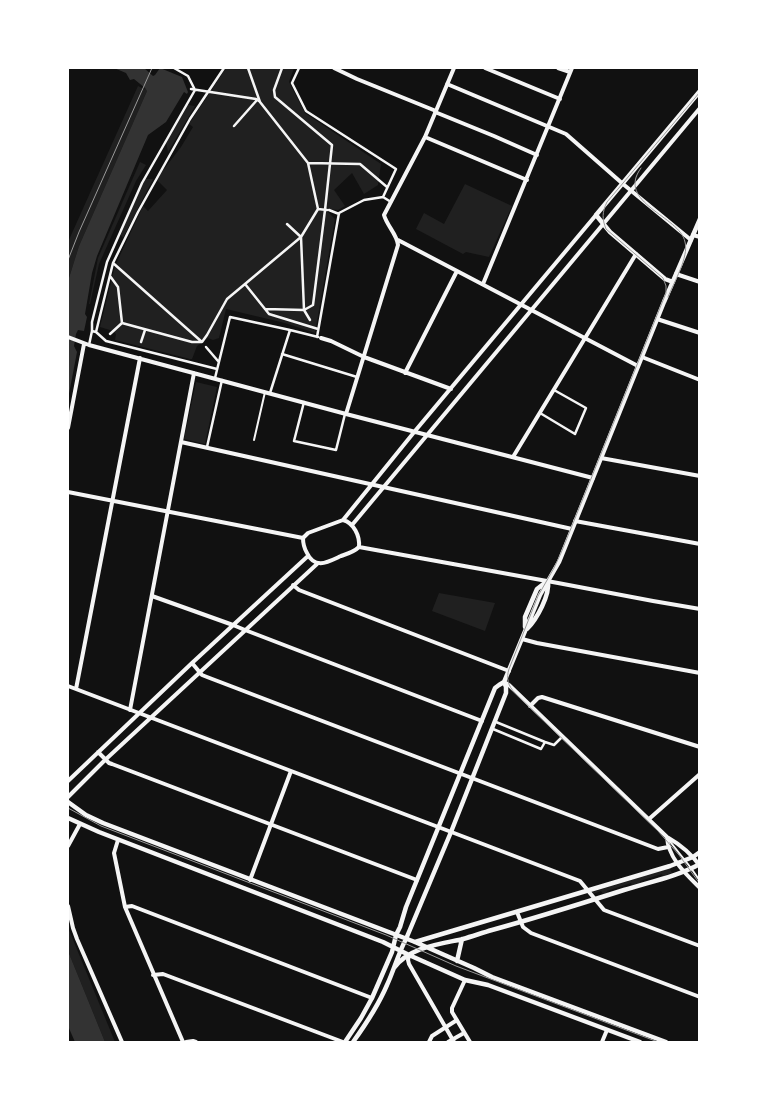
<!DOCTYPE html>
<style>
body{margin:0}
#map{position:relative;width:767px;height:1110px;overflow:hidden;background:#111;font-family:Rubik,sans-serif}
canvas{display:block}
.frame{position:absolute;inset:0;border:69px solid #fff;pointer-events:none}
</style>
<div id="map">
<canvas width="767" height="1110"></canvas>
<div class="frame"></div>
</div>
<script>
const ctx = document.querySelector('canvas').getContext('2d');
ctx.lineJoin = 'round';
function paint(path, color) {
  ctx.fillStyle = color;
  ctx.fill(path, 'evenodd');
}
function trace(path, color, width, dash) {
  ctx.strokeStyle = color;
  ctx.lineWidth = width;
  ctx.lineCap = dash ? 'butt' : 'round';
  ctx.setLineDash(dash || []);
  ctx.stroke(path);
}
paint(new Path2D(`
 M226,68h68l-5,14 16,31 76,51 -3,21 -14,9 -12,-21 -18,17 11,16 -7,4 -11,-1v2l8,8 -20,114 -30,-10 -59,-14 -7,29 -6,2 -5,-2 -11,8 -5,13h-2l-75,-19 1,-6 -3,-3 -13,-4 15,-61 28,-60 5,5 19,-21 -10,-10 4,-7 20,-26 12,-20 -4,-3z
 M138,86l6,3 1,-1 2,3 -68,155 -11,35v-39z
 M188,105l7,1 -27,46 -2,-10z
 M140,162l6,3 -10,16 -37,83 -9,40h-1l9,-46z
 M145,179h8l-30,59 -3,-4z
 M465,184l47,22 -23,51 -23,-5 -3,2 -47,-25 8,-16 20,11z
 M196,382l21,5 -12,57 -21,-5z
 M439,593l56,10 -10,28 -53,-20z
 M669,868l3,5 -9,3 -1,-2 -22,7v2l-8,2 -1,-2 -24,8 1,2 -5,1 -2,-3 -8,3v-2z
 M68,923l1,7 46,112h-10l-37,-91z`), '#202020');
paint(new Path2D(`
 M114,68h30l9,8 2,-1 5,-7 22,9 6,15 -1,2 -3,-2 -18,30 -18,13 -51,121 -5,17 -7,41 2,3 -3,14 -6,-1 -2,4 -2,12 3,6 -9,47v-118l11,-35 68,-155 -2,-3 -11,-9 -4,1 -4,-7z
 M68,951l37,91h-30l-7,-16z`), '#333');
trace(new Path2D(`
 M254,440l11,-48
 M668,839l23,29 9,13`), '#f5f5f5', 2);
trace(new Path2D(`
 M248,68l12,34 48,61 52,1 27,23
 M282,68l-8,22 1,7 57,48 -7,65 -12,95 -9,5 6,10
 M299,68l-7,15 14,28 90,58 -13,28
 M191,89l65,10 3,2
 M234,126l23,-26
 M308,163l10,46
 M329,210l10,4
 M113,263l89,79 5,-7 20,-36 18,-15 24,30 49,15
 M110,276l8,11 4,36 70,19h9
 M245,284l56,-47 17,-28 9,1
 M265,309l39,1 -3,-73 -14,-13
 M92,331v-9l15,-60 35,-79 53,-93 -7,-14 -14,-8
 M96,332l17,-69 25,-51 52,-93 34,-51
 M110,334l12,-11
 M317,337l22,-124 25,-13 19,-3 8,5
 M141,342l4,-12
 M89,345l3,-14 4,1 10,9 111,28
 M206,347l12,14
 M282,354l75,23
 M215,378l15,-61 60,13 28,7
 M270,393l20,-63
 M304,402l-10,39 42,9 9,-36
 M540,413l35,21 11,-26 -32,-18
 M207,447l15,-67
 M496,722l49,20
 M493,729l48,20 4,-7 9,3 8,-8`), '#f5f5f5', 2.5);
trace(new Path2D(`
 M334,68l23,11 79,32
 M485,68l75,31
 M558,68l12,4
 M447,84l119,50 57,50 68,56
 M435,112l59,24 43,19
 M425,137l102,43
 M693,235l7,2
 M398,240l240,126
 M676,274l24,8
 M483,284l89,-216
 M657,319l43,14
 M68,337l21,8 257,69 247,64
 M321,338l10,3 33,16 87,32
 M642,357l58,23
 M405,373l52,-102
 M346,414l52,-169c-1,-11 -11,-19 -14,-30l41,-78 29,-69
 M68,428l16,-84
 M181,442l391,87
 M513,457l123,-203
 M601,458l99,18
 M68,492l235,46
 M343,520l72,-89 181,-216
 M575,521l125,23
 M352,525l348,-417
 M303,538l5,-5 35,-13c11,3 17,16 16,27
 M303,538c0,6 1,10 4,15 8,17 21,9 34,3 6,-2 13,-4 18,-9
 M359,547l199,36 95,18 47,8
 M293,585l6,5 210,81
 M152,596l81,29 12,5 237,91
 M522,639l15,4 163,30
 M192,663l10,12 5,2 451,172 10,-2
 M504,682l5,3 158,152c14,8 24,16 33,29
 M68,686l512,195 24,29 96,36
 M76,689l64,-331
 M530,706l8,-8 4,-1 158,50
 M130,710l64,-337
 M98,752l11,11 3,1 305,116
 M68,781l124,-118 116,-107
 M68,797l37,-37 212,-196
 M649,819l51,-45
 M667,837c1,21 19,37 33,51
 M118,840l-4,13 11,54 58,135
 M68,846l12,-22
 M250,880l41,-109
 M68,906l5,22 4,11 45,103
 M125,907l7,-1 240,92
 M517,912l6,15 8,6 169,64
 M409,955l-1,5 1,4 45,78
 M153,975l10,-1 180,68
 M465,980l-13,28v4l18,30
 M186,1042l7,-1 3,1
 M429,1042l3,-6 25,-16
 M448,1042l16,-9
 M602,1042l5,-12`), '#f5f5f5', 4);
trace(new Path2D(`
 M673,282l-8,-3 -55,-47 -14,-17 104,-124
 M525,627v-10l12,-28 9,-7
 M527,629c10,-10 23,-34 21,-48
 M68,802l18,13 17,8 312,119 59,26 18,9 174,65
 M68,818l31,14 284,110 26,13 56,25 23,5 152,57
 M415,942l255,-76 23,-9 7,-5
 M457,961l5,-22
 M394,968c15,-21 46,-24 69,-29 10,-3 19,-6 29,-9 44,-12 88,-26 132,-40 25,-8 52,-13 76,-26
 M345,1042l16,-24 11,-20 20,-46 4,-17 4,-8 6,-20 89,-219 4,-3 5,-3
 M353,1042c13,-18 25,-36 34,-57 7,-15 11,-31 19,-46l45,-107 55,-139v-6l-2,-5 36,-87 19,-33 105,-260 36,-83`), '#f5f5f5', 4.5);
trace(new Path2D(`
 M700,92l-93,110c-5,10 -5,17 -1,27l57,49 3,8v7l-105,260 -7,15 -16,28 -29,73c-3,9 -1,17 6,24l143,138 21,24 21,29
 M641,168c-26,35 39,48 44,74 4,15 -11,40 -17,55
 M68,260l11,-28 73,-164
 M68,808l33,18 285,109 70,31 202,76`), '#9a9a9a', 1);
</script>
